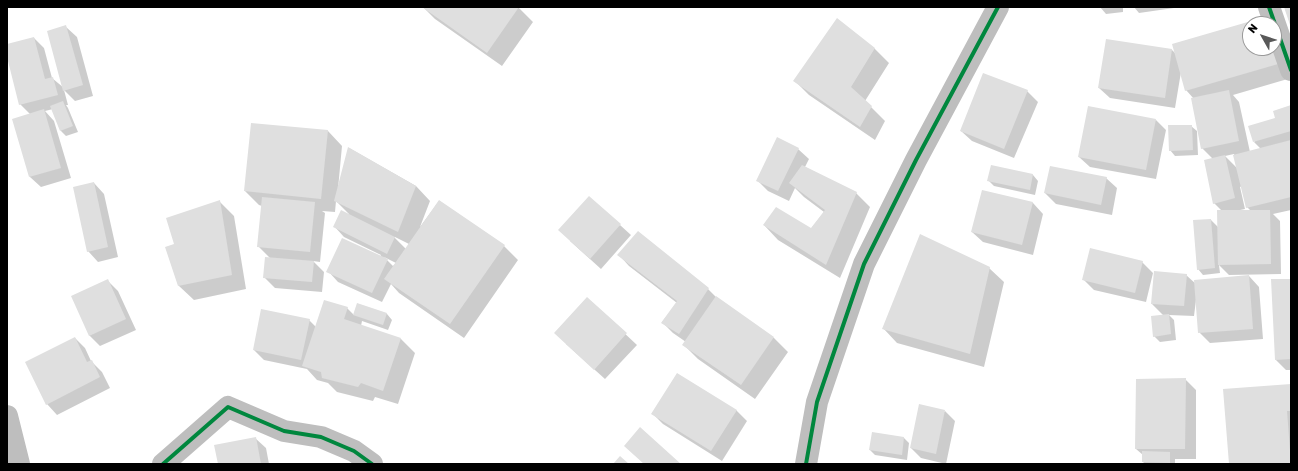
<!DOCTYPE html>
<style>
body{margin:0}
#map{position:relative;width:1298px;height:471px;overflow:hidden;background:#fff;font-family:Rubik,sans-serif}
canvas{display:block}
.frame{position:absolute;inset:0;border:8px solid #000;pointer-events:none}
.north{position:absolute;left:1242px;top:16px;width:40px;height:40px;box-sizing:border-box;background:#fff;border:1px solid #999;border-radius:50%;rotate:309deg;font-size:11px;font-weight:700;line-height:16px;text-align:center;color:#000}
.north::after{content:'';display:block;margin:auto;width:14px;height:18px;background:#595959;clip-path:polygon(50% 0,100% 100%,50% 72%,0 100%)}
</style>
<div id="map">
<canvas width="1298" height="471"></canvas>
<div class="frame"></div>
<div class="north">N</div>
</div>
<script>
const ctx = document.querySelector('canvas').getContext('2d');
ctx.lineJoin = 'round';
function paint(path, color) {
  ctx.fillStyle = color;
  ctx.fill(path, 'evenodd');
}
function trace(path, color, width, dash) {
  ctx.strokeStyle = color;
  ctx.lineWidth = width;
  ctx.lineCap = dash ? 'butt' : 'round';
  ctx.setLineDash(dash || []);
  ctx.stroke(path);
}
paint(new Path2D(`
 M423,7h95l15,15 -31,44 -67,-47z
 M1100,7h23v5l-17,2z
 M1134,7h40v1l-35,5z
 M1250,24v24h24l17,30 -58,17 6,7 11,50 11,-3 -7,-7 23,-23 14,-13v104l-18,4 7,7 1,53 -52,1 -10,-10 1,8 -17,2 -5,-6 13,-49 7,7 4,-16 -8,-8 -1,-44 -11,-11 -8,-49 -8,-9 -5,-18 -6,36 -65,-10 -11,-10 73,-38 4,4zM1234,154l4,15 -13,-13zM1242,186l5,21 4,4 -11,-1 5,-1 -5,-22z
 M66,27l11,10 16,59 -18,5 -11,-11 4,15h-2l2,3 10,24 -12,4 -5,-5 -8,-22 -8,2 9,10 17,57 -30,9 -11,-10v-63l-10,-10 -13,-51v-8l27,-7 10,10 8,30 12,10z
 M874,48l15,15 -24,38 20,20 -10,19 -66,-45 -14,-14z
 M1027,91l11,11 -24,56 -42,-17 -11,-10z
 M1156,120l10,10 -10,49 -66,-12 -11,-10z
 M252,124l76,7 14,15 -4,43 11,-41 67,38 14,15 -10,26 19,-26 65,45 14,14 -54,78 -65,-45 -8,-9 -9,18 -44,-20 -10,-11 52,-14 1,-2 -37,-18 -10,-11 15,-12 -13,-13 -1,11 -13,-1 3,2 -5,49 -7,-1 11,11 -2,20 -47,-4 -11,-11 6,-19 -12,-12 4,-40 -3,-1 -14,-14zM394,237h1l14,7 -3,5zM384,257l12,6 -3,3z
 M1191,126l6,5 1,24 -23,1 -5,-6z
 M798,149l11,10 -4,8 51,26 14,14 -30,71 -62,-38 -14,-15 47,4 13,-17 -20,-15 -9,-9 -6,13 -21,-10 -11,-11z
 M1033,175l5,6 -3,14 -41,-9 -6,-6z
 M1106,178l11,10 -5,27 -56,-11 -11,-11z
 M94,183l10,11 14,63 -20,5 -10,-11z
 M983,191l50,12 10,11 -10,41 -50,-13 -11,-10z
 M219,201l15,15 12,73 -52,11 -15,-14 -4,-42z
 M620,225l11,10 -30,34 -31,-28z
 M619,255l89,34 11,11 55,38 14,14 -33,47 -57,-40 -14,-14 2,-3 -13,-9 -11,-11 15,-19 -48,-37z
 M1142,262l11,11 -7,29 -52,-12 -11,-11z
 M989,268l15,14 -20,85 -87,-24 -14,-15z
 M1186,275l10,9 53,-8 10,11 4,52 -53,4 -11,-11 -3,-32 -2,16 -25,-1 5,5 2,20 -16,2 -6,-6 10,-20 -12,-12z
 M1291,280v90h-5l-11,-11z
 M108,281l10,10 18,39 -36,16 -11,-11z
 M587,298l50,47 -32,34 -39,-35z
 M358,305l29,9 5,6 -4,10 -26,-9 -1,5 40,13 14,14 -17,51 -23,-7 -2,4 -36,-9 -9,-9 -11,-3 -10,-11 -43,-9 -10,-10 55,-30 7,7 31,-19 7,7z
 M75,338l10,10 6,13 11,11 8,16 -53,27 -10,-11z
 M1185,379l11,11v69h-21v5h-30l-2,-2v-7l-7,-6z
 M1291,385v79h-61z
 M736,410l11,11 -25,40 -59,-37 -10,-10z
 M945,411l10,10 -9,43 -25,-6 -10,-10z
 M873,433l31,5 5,5 -2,17 -32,-5 -5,-5z
 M255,438l11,10 3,16h-50z`), '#0003');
paint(new Path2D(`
 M422,7h97l-32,46z
 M1284,7h7v21z
 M1265,17l1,7h-16v24h23l5,16 -93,27 -13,-47z
 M837,18l38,30 -24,39 21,19 -12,21 -67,-46z
 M66,25l17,60 -20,6 -16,-60z
 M34,37l11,42 8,-2 5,18 -39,10 -12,-48v-13z
 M1106,39l66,10 -7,49 -67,-10z
 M983,73l45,17 -24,59 -44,-18z
 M1229,90l10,51 -38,8 -10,-51z
 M63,101l10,25 -13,5 -10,-25z
 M1291,105v26l-38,11 -5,-16 27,-8 -2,-7z
 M1088,106l68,13 -10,51 -68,-13z
 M44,109l17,59 -32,9 -17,-58z
 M251,123l77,7 -7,69 -77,-8z
 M1168,125h24l1,25 -24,1z
 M777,137l22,11 -21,43 -22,-10z
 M1291,140v57l-45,11 -13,-53z
 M348,147l68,39 -18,46 -64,-31z
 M1225,155l10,43 -22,6 -9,-44z
 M802,165l55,27 -31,73 -63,-40 13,-18 35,21 14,-18 -36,-27z
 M991,165l42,9 -3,16 -43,-9z
 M1050,166l57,11 -6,28 -57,-12z
 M94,182l14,65 -21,5 -14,-65z
 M982,190l51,12 -11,43 -51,-13z
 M589,196l32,28 -31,35 -32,-29z
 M262,197l53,5 -5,50 -53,-5z
 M220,200l12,75 -54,11 -13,-39 9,-3 -8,-26z
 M439,200l66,45 -55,79 -66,-45z
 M341,210l54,27 -8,17 -54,-27z
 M1217,210h53l1,54 -53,1z
 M1211,219l4,49 -18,2 -4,-50z
 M638,231l71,57 -30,46 -18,-11 16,-22 -60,-46z
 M920,234l70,33 -20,87 -88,-25z
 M342,238l46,21 -16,34 -46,-21z
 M1090,248l53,13 -8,32 -53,-13z
 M265,257l49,4 -2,21 -49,-4z
 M1154,271l33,3 -3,32 -33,-2z
 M1249,275l4,54 -55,4 -4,-53z
 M108,279l18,40 -37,17 -18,-40z
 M1271,279h20v80l-16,1z
 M716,296l58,41 -33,48 -59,-40z
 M587,297l40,36 -33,37 -40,-37z
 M324,300l24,7 -4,12 57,19 -18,53 -22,-8 -3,4 -36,-9 -1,-6 -19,-6z
 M357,303l30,10 -4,12 -30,-10z
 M261,309l49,10 -9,41 -48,-10z
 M1169,314l2,20 -18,3 -2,-21z
 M75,337l12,25 5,-2 8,17 -54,28 -21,-43z
 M677,373l60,37 -26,41 -60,-37z
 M1186,378l-1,71h-50l1,-70z
 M1291,384v27h-4l4,53h-62l-6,-75z
 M919,404l26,6 -9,44 -26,-6z
 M640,427l41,37h-37l-20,-18z
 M872,432l32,5 -2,18 -33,-5z
 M256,437l5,27h-43l-4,-19z
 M1142,451l28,1v11l-28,-1z
 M620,456l9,8h-16z`), '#dfdfdf');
trace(new Path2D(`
 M1269,7l22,63
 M7,416l12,48
 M163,464l65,-57 56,24 37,6 33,14 18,13
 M806,464l11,-62 47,-138 52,-104 82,-153`), '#bebebe', 22);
trace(new Path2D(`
 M1269,7l22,63
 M163,464l65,-57 56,24 37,6 33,14 18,13
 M806,464l11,-62 47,-138 52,-104 82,-153`), '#00873e', 4);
</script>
